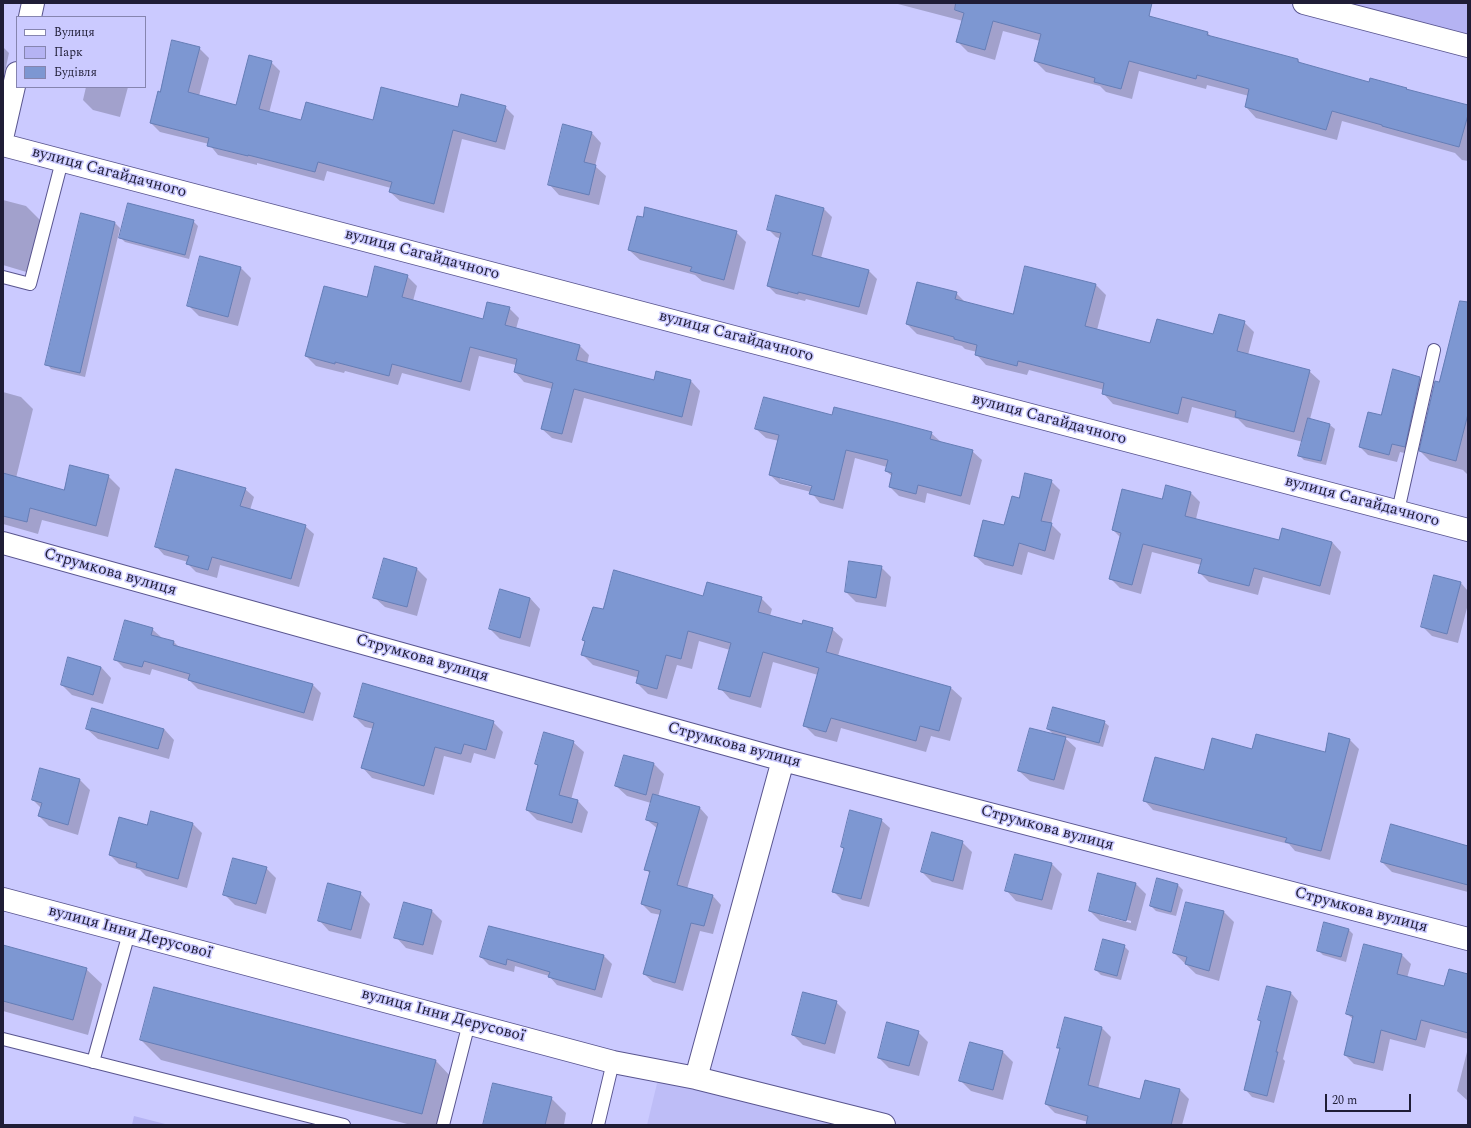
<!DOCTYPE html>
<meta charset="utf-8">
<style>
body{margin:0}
#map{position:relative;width:1471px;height:1128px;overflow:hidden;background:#cbcaff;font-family:Spectral,serif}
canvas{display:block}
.frame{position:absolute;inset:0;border:4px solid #1f1d36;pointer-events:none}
.legend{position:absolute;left:16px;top:16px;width:130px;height:72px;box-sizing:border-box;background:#cbcaff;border:1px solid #8685af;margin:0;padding:5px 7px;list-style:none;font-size:12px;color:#1f1d36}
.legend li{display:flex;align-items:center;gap:8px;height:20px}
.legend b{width:20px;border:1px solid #8685af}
.scale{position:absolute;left:1325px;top:1094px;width:86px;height:18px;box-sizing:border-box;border:2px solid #1f1d36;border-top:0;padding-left:5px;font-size:12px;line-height:14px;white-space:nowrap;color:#1f1d36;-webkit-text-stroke:3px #cbcaff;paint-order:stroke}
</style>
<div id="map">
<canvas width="1471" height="1128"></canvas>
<div class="frame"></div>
<ul class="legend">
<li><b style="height:5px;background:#fff"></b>Вулиця</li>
<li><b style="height:11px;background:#b5b3f3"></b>Парк</li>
<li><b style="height:11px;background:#7d97d2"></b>Будівля</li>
</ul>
<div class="scale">20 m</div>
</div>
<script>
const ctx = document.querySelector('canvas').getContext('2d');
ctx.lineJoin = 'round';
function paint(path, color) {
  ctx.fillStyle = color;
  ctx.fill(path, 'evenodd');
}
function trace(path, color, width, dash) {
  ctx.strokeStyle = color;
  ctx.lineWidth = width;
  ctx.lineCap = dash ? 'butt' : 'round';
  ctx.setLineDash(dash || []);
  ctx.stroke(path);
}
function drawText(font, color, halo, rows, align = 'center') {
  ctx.font = font + ' Spectral,serif';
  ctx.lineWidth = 3;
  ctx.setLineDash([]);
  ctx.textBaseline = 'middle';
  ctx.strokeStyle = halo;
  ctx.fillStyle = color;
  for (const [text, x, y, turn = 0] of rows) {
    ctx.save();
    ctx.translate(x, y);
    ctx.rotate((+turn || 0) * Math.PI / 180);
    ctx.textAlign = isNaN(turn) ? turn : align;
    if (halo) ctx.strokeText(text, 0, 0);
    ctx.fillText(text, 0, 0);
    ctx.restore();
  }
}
paint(new Path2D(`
 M660,1071l224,54h-237z`), '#bebdf7');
paint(new Path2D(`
 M1303,3h165v43z
 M134,1116l35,9h-37z`), '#b5b3f3');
paint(new Path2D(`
 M894,3h212l43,12 3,3 56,15 3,4 87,23 3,4 69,19 36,5 2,2 60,16v55l-6,-1 -7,-7 -113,-32 -5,19 -81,-22 -10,-11 3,-11 -42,-11 -1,4 -67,-18 -7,28 -26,-7 -6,-6 -54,-14 -11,-11 5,-20 -37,-10 -8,29 -27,-8 -11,-11 6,-20z
 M3,47l6,6 -6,28z
 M199,48l10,10 -10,38 38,10 34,-44 9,9 -11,42 33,8 72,1 84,-14 47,-1 9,9 -9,34 -43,-11 -18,74 -44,-12 -10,-9 1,-4 -64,-17 -3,10 -67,-18v2l-39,-10 -9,-11 -49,-12 -9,-9 9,-30z
 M86,87h42l-8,30 -27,-7 -10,-10z
 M591,132l10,11 -6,23 11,10 -7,29 -40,-10 -10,-11z
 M776,196l48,13 8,8 -11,41 48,13 8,8 -10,36 -61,-16 -1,2 -29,-7 -8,-8 13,-47 -5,-2 -8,-8z
 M3,200l23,6 20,20 -13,48 -30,-9z
 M82,214l33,9 5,5 -35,149 -34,-8 -4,-5z
 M193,221l5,5 -9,33 -64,-17 -5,-5z
 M736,232l10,10 -12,48 -32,-9 -7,-6 -55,-15 -11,-10z
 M1026,267l70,18 10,10 -9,35 54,14 63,-9 30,-13 10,10 -6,23 61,16 11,10 -10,38 20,6 5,4 -9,36 -22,-5 -5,-5 4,-13 -57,-15 -8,-8 -46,-12 -4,16 -75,-19 -10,-11 1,-3 -75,-20 -2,5 -41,-10 -10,-11 1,-2 -12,-3 -3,-3 -45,-12 -10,-10 49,-31 10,10 47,12z
 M241,268l10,10 -13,48 -39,-10 -10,-10z
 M407,276l10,10 -4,15 70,19 26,-12 10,10 -3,11 64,17 9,9 -2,9 67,17h37l9,10 -8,35 -108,-28 -12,45 -20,-5 -10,-9 10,-40 -28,-7 -9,-10 1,-7 -37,-9 -9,35 -68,-18 -4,12 -53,-14 -1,2 -28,-7 -10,-10 62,-58z
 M1468,309v166l-5,-5 -33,-9 -10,-10 20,-68z
 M1420,378l8,8 -15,69 -13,-3 -3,10 -29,-7 -8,-8 22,-31z
 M3,392l18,5 12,12 -17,69 49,13 43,-15 12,12 -12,49 -66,-17 -4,14 -35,-10z
 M833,416l98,17 10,9 31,9 10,9 -12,45 -43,-12 -2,10 -26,-7 -9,-9 3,-10 -7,-6 1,-4 -32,-9 -12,51 -23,-6 -9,-11 -31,-8 -10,-9 9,-34 -13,-3 -10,-9zM780,477l37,9 -1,2 -36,-9z
 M1051,481l9,9 -9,34 10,10 -7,26 -26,-8 -6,23 -37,-10 -10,-9 29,-30 16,-27z
 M245,489l9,8 -4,13 55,16 9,8 -15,53 -79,-22 -3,13 -21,-6 -8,-8v-2l-24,-7 -8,-9z
 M1191,493l9,9 -4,17 84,22 52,1 9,10 -11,43 -67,-18 -5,18 -49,-13 -10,-10 2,-7 -49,-13 -11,42 -21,-6 -10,-10 11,-40 -8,-8 49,-30z
 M385,560l32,9 10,10 -10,37 -32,-9 -11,-10z
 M881,567l10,10 -5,30 -30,-5 -10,-10z
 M1461,583l7,8v13l-10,39 -26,-7 -10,-10z
 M500,590l30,8 10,11 -10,38 -30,-8 -10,-10z
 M703,597l58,1 11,11 -2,7 33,9 29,4 11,10 -5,17 113,32 11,10 -12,43 -19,-5 -5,16 -85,-24 -4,14 -22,-6 -11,-11 14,-50 -45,-13 -12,46 -31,-9 -10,-11 10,-38 -31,-9 -7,28 -15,-4 -10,34 -19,-5 -11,-11 2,-5 -46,-13 -11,-11 3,-12 -1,-2 20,-29z
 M152,629l9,8 -1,2 14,3 6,6 132,36 9,9 -8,28 -115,-32 -9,-9 -37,-11 -2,6 -26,-7 -9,-9z
 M69,658l32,9 10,11 -8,26 -31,-9 -10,-10z
 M355,717l138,5 10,10 -8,27 -21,-6 -3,10 -27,-7 -10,39 -62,-17 -9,-10 11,-39 -9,-2z
 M1104,722l5,4 -6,21 -39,-10 12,11 -12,42 -34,-9 -11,-10 35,-36 -6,-6z
 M87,729h77l10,11 -5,19 -71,-20z
 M1330,735l20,5 9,9 -29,111 -35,-9 -6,-7 -136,-34 -8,-9 60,-30 48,-21 72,3z
 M573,742l11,10 -13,48 7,1 10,11 -6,21 -45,-13 -10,-10 11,-44 -2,-2z
 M654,764l10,10 -6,23 42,11 8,9 -21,72 26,7 8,9 -8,29 -13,-3 -17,60 -30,-9 -9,-8 17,-59 -10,-2 -9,-9 8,-30 -4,-5 12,-40 -11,-9 4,-17 -24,-7 -11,-10z
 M41,769l39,11 10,10 -12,45 -29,-9 -10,-10 2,-8 -8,-8z
 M881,820l9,8 -21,79 -27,-7 -8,-8 10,-42 -2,-3z
 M193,824l9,9 -15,55 -41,-12 -6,-6 -21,-6 -9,-9 38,-29z
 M1392,825l76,22v45l-76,-20 -10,-10z
 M962,842l10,10 -9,38 -31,-8 -10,-10z
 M1052,864l10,10 -10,36 -36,-9 -10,-11z
 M266,868l10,10 -10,36 -31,-9 -10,-10z
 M1136,884l10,10 -10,37 -36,-10 -10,-10zM1100,913l31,8v2l-31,-8z
 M1178,885l5,5 -7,26 -20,-5 -5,-5z
 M360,893l10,11 -9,35 -32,-8 -10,-11z
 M1187,903l37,9 10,10 -15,59 -23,-7 -22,-21z
 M432,911l10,10 -9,34 -27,-7 -10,-11z
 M1348,929l5,5 -7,28 -23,-7 -5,-5z
 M558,943l46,13 8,8 -10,34 -45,-13 -8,-9 -34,-10 -1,6 -25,-7 -8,-8 77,-12z
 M1365,945l37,10 9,9 -4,14 37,9 24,-12v64l-38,-10 -5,19 -35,-9 -7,32 -29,-7 -9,-9 8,-36 -6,-5z
 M3,946l83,23 16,15 -14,51 -85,-24z
 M1124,946l5,5 -8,29 -20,-5 -5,-5z
 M1291,993l7,8 -15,58 2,2 -11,42 -22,-6 -7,-8 17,-66 -3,-3z
 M836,1002l10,10 -11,42 -32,-9 -10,-10z
 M1102,1028l9,9 -13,52 42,11 5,-19 35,9 9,9 -7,26h-95l1,-3 -33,-9 -9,-9 14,-55 -2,-2z
 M918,1032l10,10 -9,34 -30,-8 -10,-10z
 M141,1040l295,21 19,20 -11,44h-33l-250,-65z
 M1468,1048v53l-11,-10z
 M1003,1052l10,10 -10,38 -32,-9 -10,-10z
 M551,1098l15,15 -2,12h-80z`), '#0003');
const building = new Path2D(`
 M956,3h196l-3,13 59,16 -1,3 91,24v3l71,20 1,-4 37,10 -1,1 62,16v10l-9,32 -77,-21v-1l-50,-14 -6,19 -81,-23 4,-18 -52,-14 -1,4 -67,-18 -8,28 -27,-7 1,-4 -61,-17 7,-27 -48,-13 -8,29 -29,-8 8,-29 -9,-3z
 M172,40l28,7 -12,45 48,13 13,-50 23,6 -13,48 42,11 5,-18 67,18 8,-33 77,20 3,-13 45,12 -10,36 -43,-12 -19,74 -45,-12 3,-10 -74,-20 -3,10 -67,-17v1l-41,-10 2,-8 -59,-15 8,-32 2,1z
 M563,124l29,8 -8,30 12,3 -7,30 -41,-10z
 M776,195l48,13 -12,47 57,15 -10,37 -61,-15v2l-31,-8 14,-53 -14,-3z
 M128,203l66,17 -9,35 -66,-17z
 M645,207l92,24 -13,49 -34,-9 2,-4 -64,-17 9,-34 6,1z
 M81,213l34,9 -35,151 -35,-8z
 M200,256l41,11 -13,50 -41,-11z
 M375,266l33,9 -6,22 81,22 4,-17 23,5 -5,18 75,20 -4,15 78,20 2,-9 35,9 -9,37 -108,-28 -12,45 -21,-5 12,-46 -39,-11 3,-13 -47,-12 -9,35 -69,-18 -3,12 -54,-14v2l-30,-8 19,-70 43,11z
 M1025,266l71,18 -11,42 65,17 7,-24 56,15 6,-20 26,7 -8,30 73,19 -16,62 -59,-15 1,-6 -54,-14 -4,17 -76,-20 2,-11 -86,-22 -1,5 -42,-11 2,-10 -23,-6v-2l-48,-13 11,-42 40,10 -2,7 58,15z
 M1460,301l8,1v112l-12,47 -37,-10 16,-70 4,1z
 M1393,369l27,8 -15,70 -13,-3 -3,11 -30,-8 9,-35 13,3z
 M764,397l68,18 2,-8 64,16 34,9 -2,7 43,11 -12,46 -43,-11 -2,9 -27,-7 3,-14 -7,-2 3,-11 -42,-10 -12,50 -25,-6 3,-8 -43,-11 10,-40 -24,-6z
 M1308,418l22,6 -9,37 -23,-5z
 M70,465l39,10 -13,51 -66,-18 -3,14 -24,-6v-43l61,17z
 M176,469l70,19 -6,18 66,19 -15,54 -79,-22 -4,13 -22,-6 3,-8 -34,-9z
 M1025,473l27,7 -11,41 11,2 -7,28 -26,-8 -6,23 -39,-10 9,-36 21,5 8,-29 7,2z
 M1166,485l25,7 -6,24 94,24 3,-12 50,14 -12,44 -66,-18 -5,18 -51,-13 4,-14 -59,-15 -11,41 -23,-6 12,-46 -9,-3 10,-41 40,10z
 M384,558l33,10 -10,39 -34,-9z
 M849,561l33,5 -6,32 -31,-6z
 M614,570l89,26 4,-14 55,15 -4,15 44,12 1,-4 30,8 -7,24 125,35 -12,44 -19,-5 -4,15 -85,-23 -5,14 -23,-6 16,-58 -56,-16 -13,45 -32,-8 13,-46 -43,-12 -7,28 -15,-4 -9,34 -21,-6 3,-12 -58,-16 4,-14 -3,-1 11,-33 10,2z
 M1434,575l27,7 -14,52 -26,-7z
 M500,589l30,9 -10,40 -31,-9z
 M125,620l28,8 -2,7 23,6 -1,4 140,39 -9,29 -116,-33 2,-6 -46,-13 -2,6 -28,-7z
 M68,657l33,10 -8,28 -32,-10z
 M363,683l131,38 -8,29 -22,-6 -3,10 -26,-7 -11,39 -63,-18 13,-45 -20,-6z
 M1053,707l52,14 -6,22 -52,-14z
 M92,708l72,21 -6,20 -72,-20z
 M1030,728l36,9 -12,43 -36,-9z
 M544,732l30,9 -15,54 19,5 -6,23 -46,-13 12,-45 -3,-1z
 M1329,733l21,6 -29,112 -36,-9 2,-4 -144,-37 12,-44 49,13 8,-32 40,11 4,-15 69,18z
 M624,755l30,8 -8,32 -31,-9z
 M40,768l40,11 -12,46 -30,-9 4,-13 -10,-3z
 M653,794l47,13 -23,78 36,10 -9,31 -13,-3 -16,60 -32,-9 18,-64 -20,-6 9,-33 -6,-1 14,-47 -12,-3z
 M850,810l32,9 -21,80 -29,-7 12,-44 -3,-1z
 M151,811l42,12 -15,56 -42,-12 1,-4 -28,-8 10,-38 28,8z
 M1391,824l77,22v39l-87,-23z
 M932,832l31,9 -10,40 -32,-9z
 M1015,854l37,9 -10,37 -37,-9z
 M233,858l34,9 -11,37 -33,-9z
 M1098,873l38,10 -10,38 -37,-10z
 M1157,878l21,6 -7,28 -21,-6z
 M328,883l33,9 -10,38 -33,-9z
 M404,902l28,8 -9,35 -29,-7z
 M1186,902l38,9 -15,60 -24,-7 2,-7 -14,-4z
 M1324,922l25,7 -8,28 -24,-6z
 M489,926l115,29 -9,35 -47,-13 2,-5 -43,-13 -1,6 -26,-8z
 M1103,939l22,6 -8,31 -22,-6z
 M1364,944l38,10 -5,20 47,12 5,-17 19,5v59l-47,-13 -5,20 -35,-10 -7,33 -30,-8 9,-39 -7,-2z
 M3,945l84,23 -14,52 -70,-19z
 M1267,986l24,6 -15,60h2l-11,44 -23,-6 17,-69 -3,-1z
 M154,987l282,73 -14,54 -282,-74z
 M803,992l34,9 -12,43 -33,-9z
 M1065,1017l37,10 -14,58 52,14 5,-19 35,9 -9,36h-85l2,-9 -43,-12 15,-56h-3z
 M887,1022l32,9 -10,35 -31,-8z
 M970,1042l33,9 -10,39 -34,-9z
 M493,1083l59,14 -7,28h-62z`);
paint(building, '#7d97d2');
trace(building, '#657db6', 1);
const service = new Path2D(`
 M3,277l27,7 32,-123
 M1398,511l36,-161
 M3,1039l341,86
 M93,1062l36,-129
 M443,1125l26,-102
 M598,1125l15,-63`);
const minor = new Path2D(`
 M1304,3l164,43
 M30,17l3,-14
 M3,134l14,-61
 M3,145l1465,385
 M3,543l780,217 685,179
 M3,899l610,163 83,16 188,47
 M696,1078l87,-318`);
trace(service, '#59558f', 14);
trace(minor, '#59558f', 24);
trace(service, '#fff', 12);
trace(minor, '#fff', 22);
drawText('16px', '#1f1d36', '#cbcaff', [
 ["вулиця Сагайдачного",109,173,15],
 ["вулиця Сагайдачного",422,255,15],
 ["вулиця Сагайдачного",736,337,15],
 ["вулиця Сагайдачного",1049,420,15],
 ["вулиця Сагайдачного",1362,502,15],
 ["Струмкова вулиця",110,573,16],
 ["Струмкова вулиця",422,659,16],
 ["Струмкова вулиця",734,746,15],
 ["Струмкова вулиця",1047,829,15],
 ["Струмкова вулиця",1361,911,15],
 ["вулиця Інни Дерусової",130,933,15],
 ["вулиця Інни Дерусової",443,1016,15]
]);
</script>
